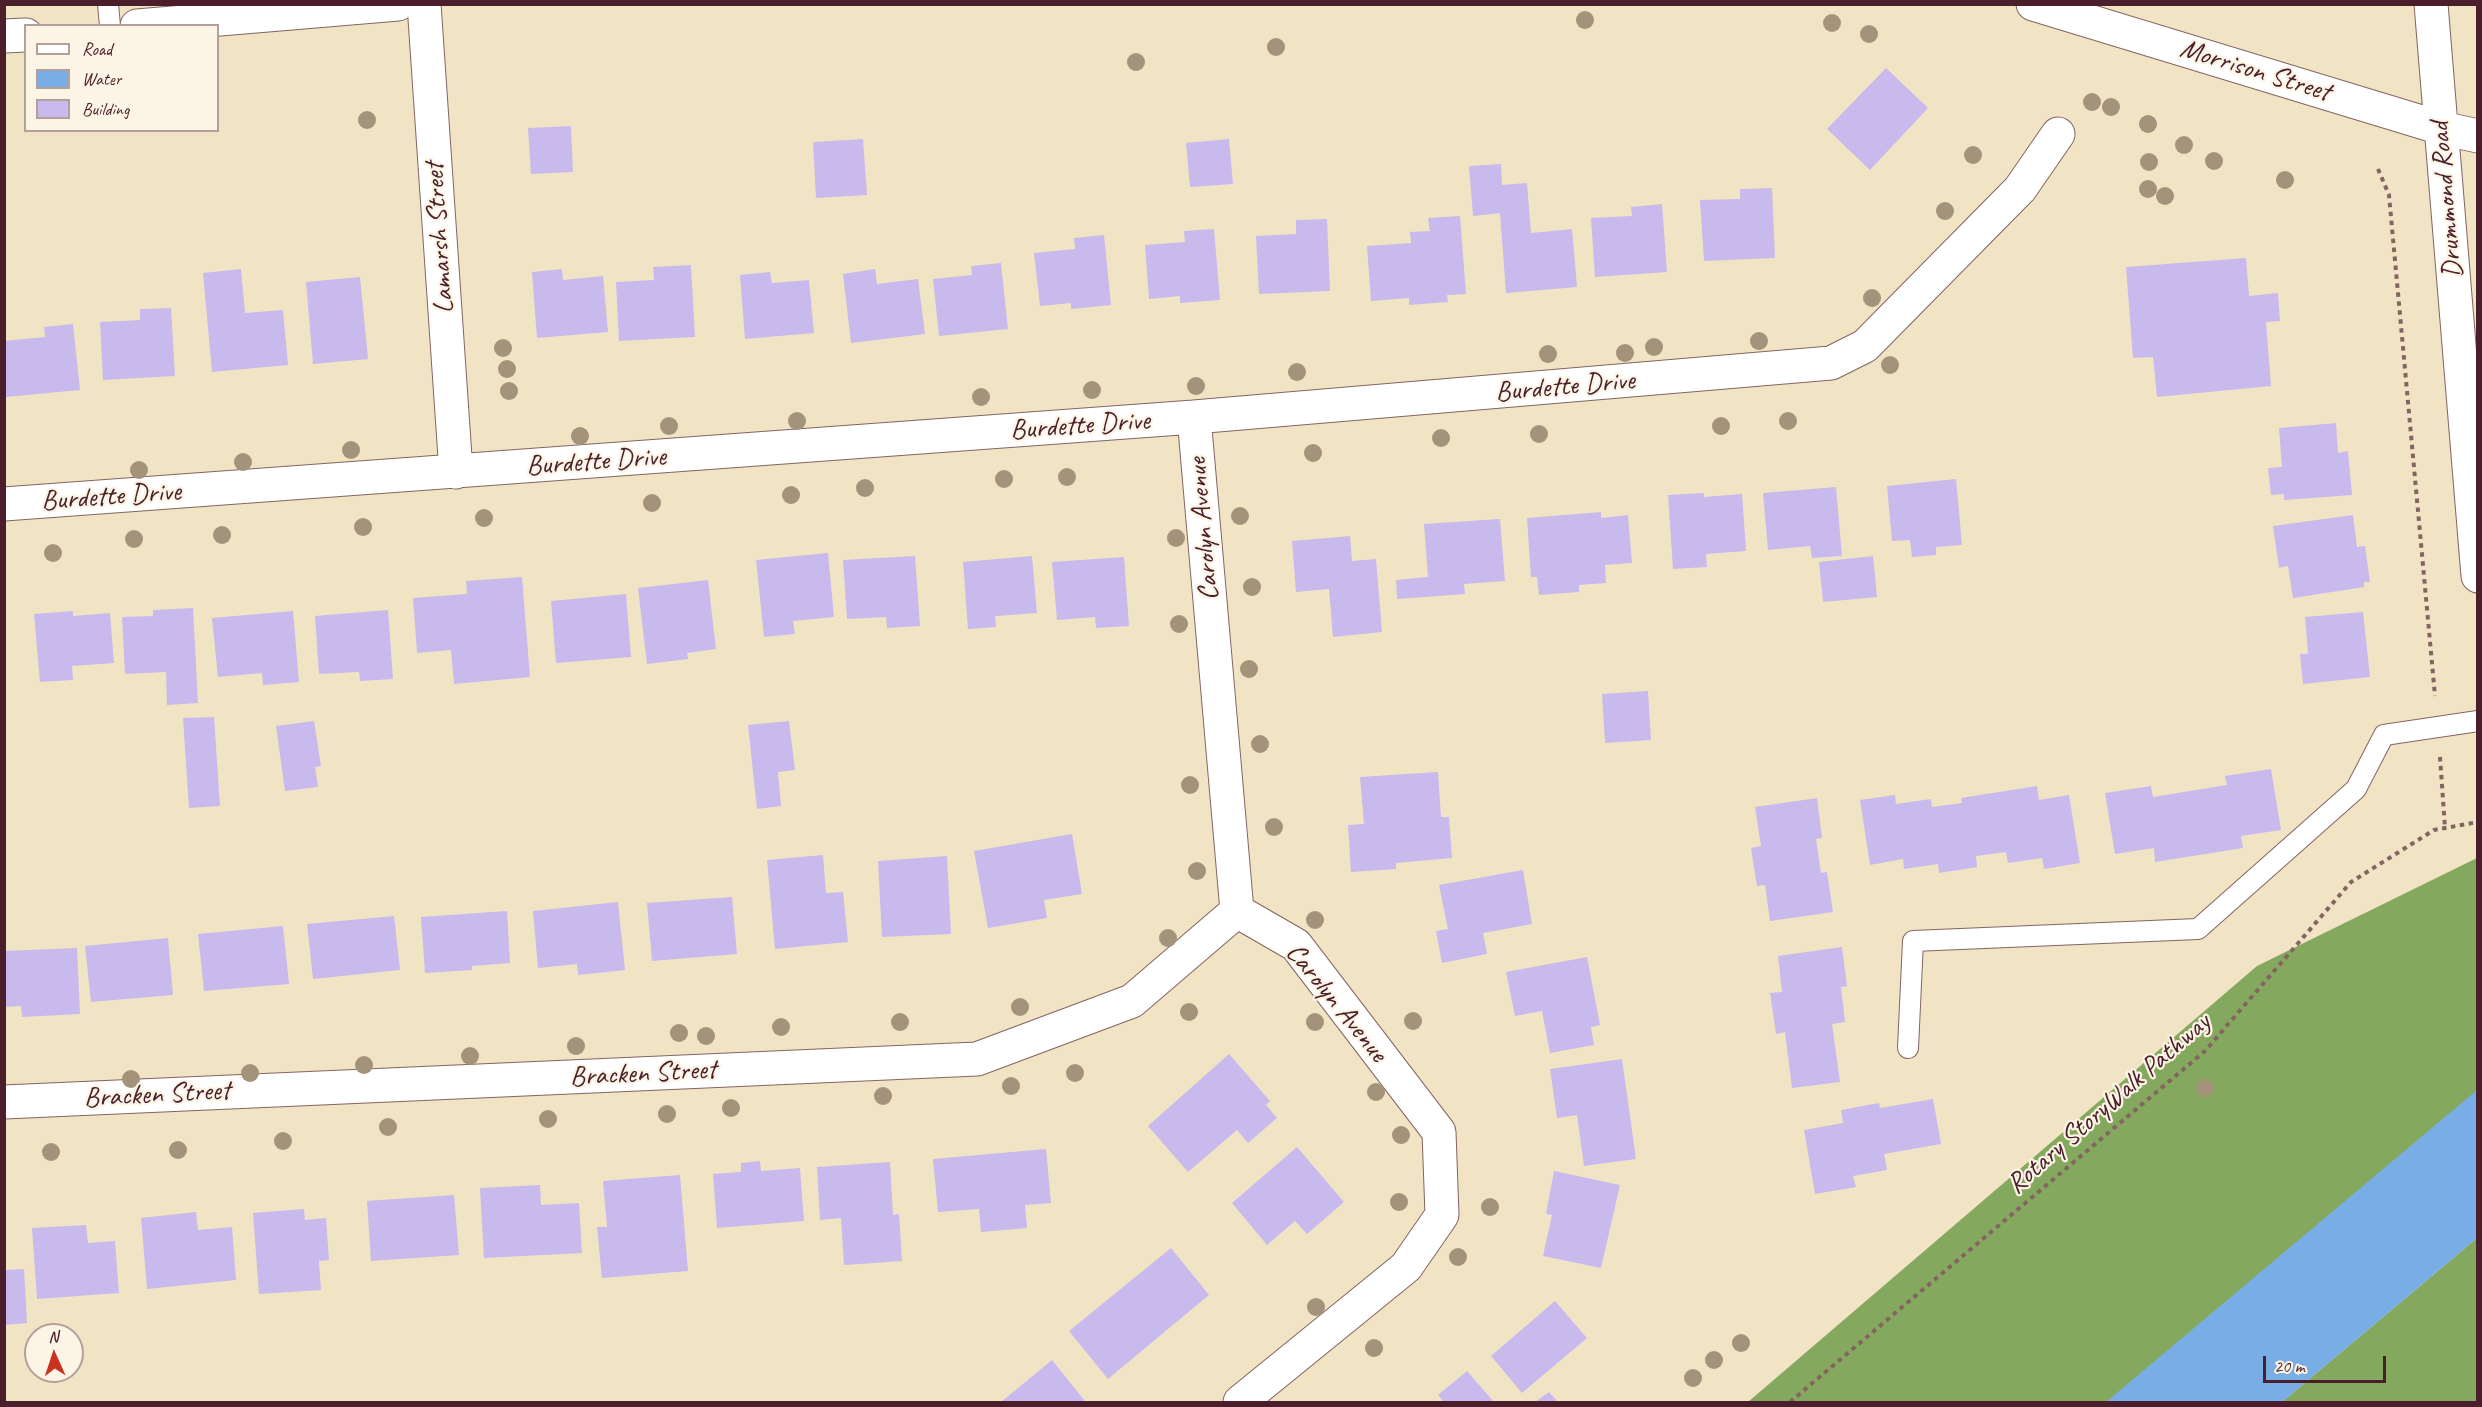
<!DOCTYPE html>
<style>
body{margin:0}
#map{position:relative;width:2482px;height:1407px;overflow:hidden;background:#f1e4c5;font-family:Caveat,sans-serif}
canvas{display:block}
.frame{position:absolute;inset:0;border:6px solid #4a1f2b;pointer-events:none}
.legend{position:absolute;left:24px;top:24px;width:195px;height:108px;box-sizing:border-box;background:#fcf5e5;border:2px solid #b59f9b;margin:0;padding:8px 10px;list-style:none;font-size:18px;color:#4a1f2b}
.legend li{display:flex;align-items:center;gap:12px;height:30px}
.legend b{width:30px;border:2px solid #b59f9b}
.north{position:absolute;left:24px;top:1323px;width:60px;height:60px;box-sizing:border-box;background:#fcf5e5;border:2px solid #b59f9b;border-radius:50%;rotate:357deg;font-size:16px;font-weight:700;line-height:24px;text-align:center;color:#4a1f2b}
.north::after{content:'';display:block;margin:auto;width:21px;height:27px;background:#c8321e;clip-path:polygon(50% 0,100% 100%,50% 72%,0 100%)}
.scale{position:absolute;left:2263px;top:1356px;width:123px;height:27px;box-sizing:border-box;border:3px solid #4a1f2b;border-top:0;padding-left:8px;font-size:18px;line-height:21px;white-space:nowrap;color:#4a1f2b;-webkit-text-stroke:4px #fcf5e5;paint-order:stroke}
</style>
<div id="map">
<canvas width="2482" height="1407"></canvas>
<div class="frame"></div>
<ul class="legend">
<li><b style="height:8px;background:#fff"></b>Road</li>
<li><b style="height:16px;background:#79ade6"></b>Water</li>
<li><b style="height:16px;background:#c8baed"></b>Building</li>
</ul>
<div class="north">N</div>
<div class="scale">20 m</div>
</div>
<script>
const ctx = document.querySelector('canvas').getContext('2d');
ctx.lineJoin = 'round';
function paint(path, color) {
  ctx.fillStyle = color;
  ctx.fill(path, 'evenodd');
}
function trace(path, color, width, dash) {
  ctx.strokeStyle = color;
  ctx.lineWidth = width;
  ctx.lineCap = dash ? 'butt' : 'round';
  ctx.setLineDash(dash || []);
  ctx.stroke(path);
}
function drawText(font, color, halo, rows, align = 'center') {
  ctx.font = font + ' Caveat,sans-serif';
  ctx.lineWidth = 4.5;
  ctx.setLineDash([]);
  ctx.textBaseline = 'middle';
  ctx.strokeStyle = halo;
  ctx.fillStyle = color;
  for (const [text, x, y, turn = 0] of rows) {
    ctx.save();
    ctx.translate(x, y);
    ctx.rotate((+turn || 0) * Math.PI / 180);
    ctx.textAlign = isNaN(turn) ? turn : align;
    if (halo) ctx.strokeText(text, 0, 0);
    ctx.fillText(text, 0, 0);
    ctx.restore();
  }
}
paint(new Path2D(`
 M2477,858v239l-363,305h-366l509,-436z
 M2477,1238v164h-195z`), '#84a85e');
paint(new Path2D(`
 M2477,1090v148l-195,164h-176z`), '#79ade6');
paint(new Path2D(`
 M1886,68l42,40 -58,62 -43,-41z
 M571,126l2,46 -42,2 -3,-46z
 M863,139l4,56 -51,3 -3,-56z
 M1229,139l4,45 -43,3 -4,-44z
 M1501,164l1,21 25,-2 4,50 41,-4 5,58 -71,6 -6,-80 -27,3 -4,-50z
 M1772,188l3,70 -71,3 -4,-61 40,-1v-10z
 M1662,204l5,68 -72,5 -4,-59 41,-2 -1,-9z
 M1460,216l6,78 -19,1 1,7 -39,3v-7l-38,3 -4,-55 44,-3 -1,-11 20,-1 -2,-13z
 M1327,219l3,72 -71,3 -3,-58 40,-2v-14z
 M1214,229l6,71 -40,3v-7l-31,3 -4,-54 40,-3 -1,-11z
 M1104,235l7,70 -40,4v-6l-31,3 -6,-53 41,-4 -1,-11z
 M2246,258l3,38 29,-3 2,28 -14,1 5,64 -114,11 -4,-40 -20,1 -7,-91z
 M1001,263l7,66 -69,7 -6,-57 39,-4 -1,-9z
 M691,265l4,72 -76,4 -3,-59 38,-2 -1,-13z
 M241,269l4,44 38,-3 5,55 -76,7 -9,-99z
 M562,269l1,11 40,-4 5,56 -71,6 -5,-66z
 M875,269l2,15 41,-5 7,55 -74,9 -8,-69z
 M770,272l2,11 37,-3 5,53 -69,6 -5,-64z
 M360,277l8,82 -55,5 -7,-82z
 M171,308l4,68 -72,4 -3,-58 40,-2v-11z
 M73,324l7,66 -74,7 -2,-56 41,-4 -1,-10z
 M2336,423l2,30 10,-2 4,44 -68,5v-6l-13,1 -3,-27 14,-1 -3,-39z
 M1956,479l6,66 -26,2v8l-24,2 -2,-17 -18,1 -5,-55z
 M1836,487l6,69 -30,2 -2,-12 -42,4 -5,-57z
 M1704,493v4l38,-3 4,57 -40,3 1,13 -34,2 -5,-74z
 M1601,512v6l27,-3 4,48 -27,2 1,18 -27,2v7l-40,3 -2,-18h-6l-4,-59z
 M2353,515l4,32 8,-1 5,36h-6v5l-71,11 -5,-32 -9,2 -6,-42z
 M1500,519l5,62 -41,3 1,10 -68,5 -1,-19 32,-3 -4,-53z
 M1350,536l2,25 24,-2 6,73 -49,5 -4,-48 -33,3 -4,-51z
 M828,553l6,64 -41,4 2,13 -31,3 -8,-77z
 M915,556l5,70 -33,2 -1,-11 -39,2 -4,-59z
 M1032,556l5,57 -42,3 1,11 -28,2 -5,-67z
 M1873,556l4,41 -54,5 -4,-40z
 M1124,557l5,69 -33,2 -1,-11 -38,3 -5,-58z
 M522,577l8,100 -76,7 -3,-34 -34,3 -4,-55 54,-4 -1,-13z
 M708,580l8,69 -29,4 1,6 -41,5 -9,-76z
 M626,594l5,63 -75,6 -5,-62z
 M193,608l5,95 -31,2 -1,-33 -41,2 -3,-57 31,-1v-6z
 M388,610l5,69 -33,2 -1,-9 -40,2 -4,-58z
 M73,611v5l37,-3 4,50 -42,3 1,14 -33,2 -6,-68z
 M293,611l6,71 -36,3 -1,-12 -44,4 -6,-59z
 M2363,612l7,65 -67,7 -3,-30h8l-3,-37z
 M1648,691l3,49 -46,3 -3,-49z
 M214,717l6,89 -31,2 -6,-90z
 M314,721l7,45 -6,1 3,20 -33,4 -9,-65z
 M789,721l6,49 -17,2 3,34 -24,3 -9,-84z
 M2271,769l10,61 -40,6 2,12 -88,14 -1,-14 -39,6 -10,-61 46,-7 2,11 74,-12 -2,-9z
 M1438,772l3,45h8l3,41 -56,5v6l-45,3 -3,-47 16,-1 -4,-47z
 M2037,786l2,14 30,-5 11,68 -36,6 -2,-11 -34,5 -2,-11 -30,4 1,11 -38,6 -1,-9 -34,5 -1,-10 -33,6 -10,-65 35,-5 1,9 35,-5 1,8 30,-4 -1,-5z
 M1817,798l5,40 -6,1 5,34 6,-1 6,40 -63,9 -5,-36 -8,1 -6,-38 10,-2 -6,-39z
 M1072,834l10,60 -38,6 3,18 -59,10 -14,-77z
 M823,855l3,38 17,-1 5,50 -73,7 -8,-89z
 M947,856l4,78 -69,3 -4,-76z
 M1523,870l9,54 -49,9 4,21 -45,9 -6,-32 12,-2 -9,-44z
 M732,897l5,57 -85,7 -5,-58z
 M618,902l7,68 -47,5 -1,-11 -39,4 -5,-57z
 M507,911l3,52 -38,3v4l-47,3 -4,-56z
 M394,916l6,54 -87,9 -6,-55z
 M283,926l6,58 -85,7 -6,-57z
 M168,938l5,57 -82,7 -6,-56z
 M1842,947l5,39 -6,1 4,35 -13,2 8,58 -48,6 -7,-56 -9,2 -6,-41 12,-1 -4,-36z
 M77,948l3,66 -58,3 -1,-11 -17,1v-56z
 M1587,957l13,68 -9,2 3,18 -44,8 -8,-42 -27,5 -9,-44z
 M1229,1054l41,47 -4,4 11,13 -29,25 -11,-13 -49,42 -40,-46z
 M1622,1059l14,100 -52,7 -7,-51 -20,3 -7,-49z
 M1933,1099l8,45 -57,10 3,16 -34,6 3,11 -41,7 -11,-64 39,-7 -2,-13 38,-7 1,5z
 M1297,1147l47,55 -37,32 -12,-13 -28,24 -35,-42z
 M1046,1149l5,54 -26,2 2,23 -46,4 -2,-23 -41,3 -5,-53z
 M760,1161l1,10 39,-3 4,53 -87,7 -4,-54 28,-2v-9z
 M890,1162l3,53 6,-1 3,47 -58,4 -3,-47 -21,2 -3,-53z
 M1554,1171l66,14 -19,83 -58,-12 9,-41 -6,-1z
 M680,1175l8,96 -86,7 -5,-51h10l-4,-46z
 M540,1185l1,20 38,-2 3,50 -98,5 -4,-70z
 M454,1195l5,60 -88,6 -4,-60z
 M304,1209l1,11 21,-2 3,42 -10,1 2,29 -62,4 -6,-81z
 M196,1212l2,18 34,-3 4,53 -89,9 -6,-71z
 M86,1225l2,18 27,-2 4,52 -82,6 -5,-71z
 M1171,1248l38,47 -101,84 -39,-48z
 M24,1269l3,54 -23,2v-55z
 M1555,1301l32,37 -65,55 -31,-37z
 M1052,1360l33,41 -84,1z
 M1467,1371l27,31h-50l-6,-7z
 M1549,1392l9,10h-23z`), '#c8baed');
const lane = new Path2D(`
 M108,4l2,22
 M1908,1048l5,-107 285,-12 158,-140 28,-54 94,-14`);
const street = new Path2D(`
 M424,4l32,468
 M1194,417l43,494
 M4,504l1190,-87 637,-54 34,-17 155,-157 38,-55
 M1237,911l59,34 143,187 3,83 -36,52 -166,135
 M4,1102l973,-43 155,-58 105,-90`);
const secondary = new Path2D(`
 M2033,4l408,124 37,8
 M2431,4l47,572
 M137,26l261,-22
 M4,36l22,-1`);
trace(lane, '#846461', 22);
trace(street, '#846461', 35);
trace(secondary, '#846461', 35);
trace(new Path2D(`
 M2378,169l11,26 46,501
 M2440,757l5,71
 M1790,1402l415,-351 146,-169 83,-52 44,-8`), '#846461', 4, [4.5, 4.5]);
trace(lane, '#fff', 20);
trace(street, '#fff', 33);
trace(secondary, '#fff', 33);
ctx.fillStyle = '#a4937b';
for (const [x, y] of [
 [1585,20],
 [1832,23],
 [1869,34],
 [1276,47],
 [1136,62],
 [2092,102],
 [2111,107],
 [367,120],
 [2148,124],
 [2184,145],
 [1973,155],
 [2214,161],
 [2149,162],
 [2285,180],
 [2148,189],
 [2165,196],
 [1945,211],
 [1872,298],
 [1759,341],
 [1654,347],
 [503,348],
 [1625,353],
 [1548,354],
 [1890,365],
 [507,369],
 [1297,372],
 [1196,386],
 [1092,390],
 [509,391],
 [981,397],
 [797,421],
 [1788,421],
 [669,426],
 [1721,426],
 [1539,434],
 [580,436],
 [1441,438],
 [351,450],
 [1313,453],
 [243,462],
 [139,470],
 [1067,477],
 [1004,479],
 [865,488],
 [791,495],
 [652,503],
 [1240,516],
 [484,518],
 [363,527],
 [222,535],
 [1176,538],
 [134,539],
 [53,553],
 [1252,587],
 [1179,624],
 [1249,669],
 [1260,744],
 [1190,785],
 [1274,827],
 [1197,871],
 [1315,920],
 [1168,938],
 [1020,1007],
 [1189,1012],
 [1413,1021],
 [900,1022],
 [1315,1022],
 [781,1027],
 [679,1033],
 [706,1036],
 [576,1046],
 [470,1056],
 [364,1065],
 [250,1073],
 [1075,1073],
 [131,1079],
 [1011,1086],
 [2205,1088],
 [1376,1092],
 [883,1096],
 [731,1108],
 [667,1114],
 [548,1119],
 [388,1127],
 [1401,1135],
 [283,1141],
 [178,1150],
 [51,1152],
 [1399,1202],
 [1490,1207],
 [1458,1257],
 [1316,1307],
 [1741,1343],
 [1374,1348],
 [1714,1360],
 [1693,1378]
]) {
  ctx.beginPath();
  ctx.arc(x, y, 9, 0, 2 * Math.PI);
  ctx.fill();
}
drawText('28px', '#4a1f2b', '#fcf5e5', [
 ["Morrison Street",2255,71,17],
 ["Drummond Road",2447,200,-95],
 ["Lamarsh Street",440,238,-94],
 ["Burdette Drive",1565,387,-5],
 ["Burdette Drive",1080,426,-4],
 ["Burdette Drive",596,462,-4],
 ["Burdette Drive",111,497,-4],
 ["Carolyn Avenue",1204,529,-95],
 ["Carolyn Avenue",1336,1003,51],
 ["Bracken Street",643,1074,-3],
 ["Bracken Street",157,1095,-3],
 ["Rotary StoryWalk Pathway",2109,1104,-41]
]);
</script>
